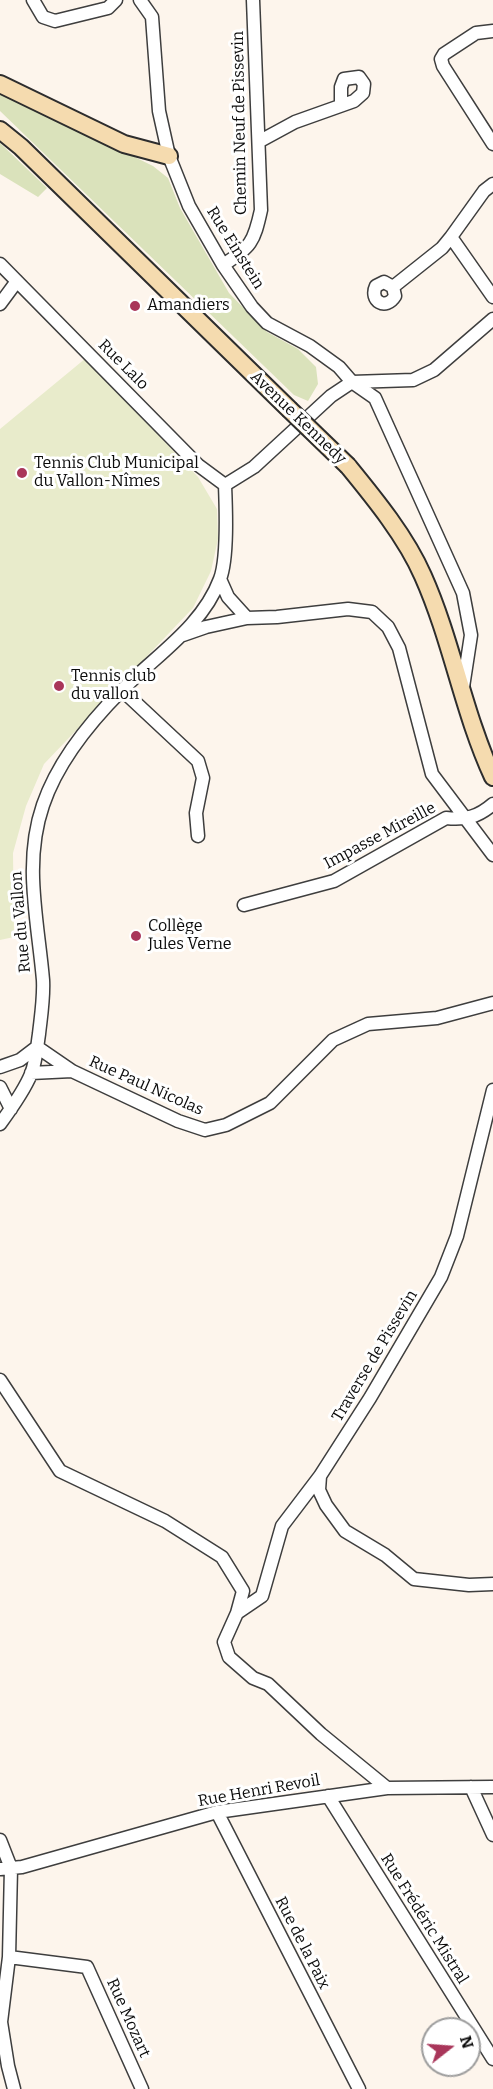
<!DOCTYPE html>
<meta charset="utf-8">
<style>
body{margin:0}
#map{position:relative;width:493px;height:2089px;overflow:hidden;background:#fdf5ec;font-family:Bitter,serif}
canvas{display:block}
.north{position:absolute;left:421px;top:2017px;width:60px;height:60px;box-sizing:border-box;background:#fff;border:2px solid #9d9d9d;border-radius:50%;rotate:73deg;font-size:16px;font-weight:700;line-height:24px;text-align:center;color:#0b0b0b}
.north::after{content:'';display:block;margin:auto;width:21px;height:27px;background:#a9365a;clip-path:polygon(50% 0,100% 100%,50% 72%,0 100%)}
</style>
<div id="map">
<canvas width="493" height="2089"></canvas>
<div class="north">N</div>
</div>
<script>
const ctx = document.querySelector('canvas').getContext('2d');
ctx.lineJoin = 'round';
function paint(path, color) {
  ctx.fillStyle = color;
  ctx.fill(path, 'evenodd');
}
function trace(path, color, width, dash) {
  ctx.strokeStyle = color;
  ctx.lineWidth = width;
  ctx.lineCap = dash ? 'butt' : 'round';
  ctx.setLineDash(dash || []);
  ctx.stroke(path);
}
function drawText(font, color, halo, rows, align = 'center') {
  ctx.font = font + ' Bitter,serif';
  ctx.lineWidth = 6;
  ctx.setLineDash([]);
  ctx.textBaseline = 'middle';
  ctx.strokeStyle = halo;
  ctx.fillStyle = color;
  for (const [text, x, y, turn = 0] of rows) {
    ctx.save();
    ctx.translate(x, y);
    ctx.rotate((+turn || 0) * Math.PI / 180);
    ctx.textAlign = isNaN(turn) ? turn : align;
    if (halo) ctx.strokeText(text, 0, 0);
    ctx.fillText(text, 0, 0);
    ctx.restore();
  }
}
paint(new Path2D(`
 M0,91l153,75 15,12 12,30 49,85 38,39 31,17 18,18 2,17 -10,17 -14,-6 -294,-284z
 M0,143l47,45 -9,9 -38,-23z`), '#dae2bb');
paint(new Path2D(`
 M86,358l112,119 19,32 1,30 -7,32 -18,37 -149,156 -18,42 -13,47 1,84 -14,3v-511z`), '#e8ebcb');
const minor = new Path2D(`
 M33,0l10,17 12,4 53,-13 8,-8
 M140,0l12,17 7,94 10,45 20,50 34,59 29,42 15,16 43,23 29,21 13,15 23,16 88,195 8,42 -8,52
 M493,31l-17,2 -32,21 -3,5 2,7 50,78
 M260,141l35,-19 59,-21 9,-8 1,-9 -5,-7 -15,2 -3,8v18
 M493,184l-9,7 -33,46 42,60
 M0,264l198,201 27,20
 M223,265c28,-18 31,-23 38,-55l-8,-210
 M393,287l2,9c-9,15 -26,5 -19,-10l8,-4 9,5 49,-39 9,-11
 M0,304l17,-23
 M352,382l61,-2 21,-10 59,-51
 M225,485l29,-18 77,-71 21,-14
 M220,579l8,18 19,21
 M183,635l23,-8 41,-9 30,-1 71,-8 24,3 16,15 11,21 33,126 61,81
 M122,690l76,71 5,17 -7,35 2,23
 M244,905l90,-24 112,-63c20,2 32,-1 47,-14
 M37,1047l35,24 106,50 27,9 21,-5 44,-22 63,-63 35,-16 69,-6 56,-15
 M0,1067l20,-7 17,-13
 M31,1073l41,-2
 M0,1087l11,22
 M0,1124c11,-15 24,-33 31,-50 5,-12 6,-27 8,-40 2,-18 5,-36 4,-54 -5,-59 -20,-117 0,-175 15,-44 46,-82 79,-115 34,-35 80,-63 98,-111 8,-21 6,-70 5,-94
 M0,1380l60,91 105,50 57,36 21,34 -6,22 -13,29 5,15 24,21 15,6 53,50 66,54
 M320,1476l-1,14 7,15 19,26 40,24 29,24 55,6 24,-1
 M237,1613l25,-17 20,-70 38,-50 50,-78 71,-121 16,-41 36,-146
 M471,1787l22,48
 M328,1796l165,263
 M217,1812l142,277
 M0,1840l11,28 -2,89 -8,65 7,44 6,23
 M0,1869l22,-2 195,-55 170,-24 106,-1
 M9,1957l78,10 55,122`);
const secondary = new Path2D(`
 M0,84l124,60 45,12
 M0,130l21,17 268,262
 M348,466c27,33 58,71 75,110 29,65 40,136 70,201`);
trace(minor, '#3e3e3e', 15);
trace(secondary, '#2d2d2d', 20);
trace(minor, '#fff', 12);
trace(secondary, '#f5dbaf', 16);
const secondaryBridge = new Path2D(`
 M289,409l59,57`);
trace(secondaryBridge, '#2d2d2d', 20, []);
trace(secondaryBridge, '#f5dbaf', 16);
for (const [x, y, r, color] of [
 [135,306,6,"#a9365a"],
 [22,473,6,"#a9365a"],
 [59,686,6,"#a9365a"],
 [136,936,6,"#a9365a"]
]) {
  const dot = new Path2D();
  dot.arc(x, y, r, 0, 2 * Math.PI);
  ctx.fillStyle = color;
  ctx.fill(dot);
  trace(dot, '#fff', 2);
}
drawText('16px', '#0b0b0b', '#fff', [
 ["Chemin Neuf de Pissevin",240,123,-91],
 ["Rue Einstein",235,248,58],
 ["Rue Lalo",123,365,45],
 ["Avenue Kennedy",298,418,44],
 ["Impasse Mireille",380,836,-28],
 ["Rue du Vallon",21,922,-95],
 ["Rue Paul Nicolas",146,1086,24],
 ["Traverse de Pissevin",375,1356,-59],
 ["Rue Henri Revoil",259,1791,-10],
 ["Rue Frédéric Mistral",424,1919,58],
 ["Rue de la Paix",302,1943,63],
 ["Rue Mozart",128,2018,66]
]);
drawText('16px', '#0b0b0b', '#fff', [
 ["Amandiers",147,306],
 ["Tennis Club Municipal",34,464],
 ["du Vallon-Nîmes",34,482],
 ["Tennis club",71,677],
 ["du vallon",71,695],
 ["Collège",148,927],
 ["Jules Verne",148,945]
], 'left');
</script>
